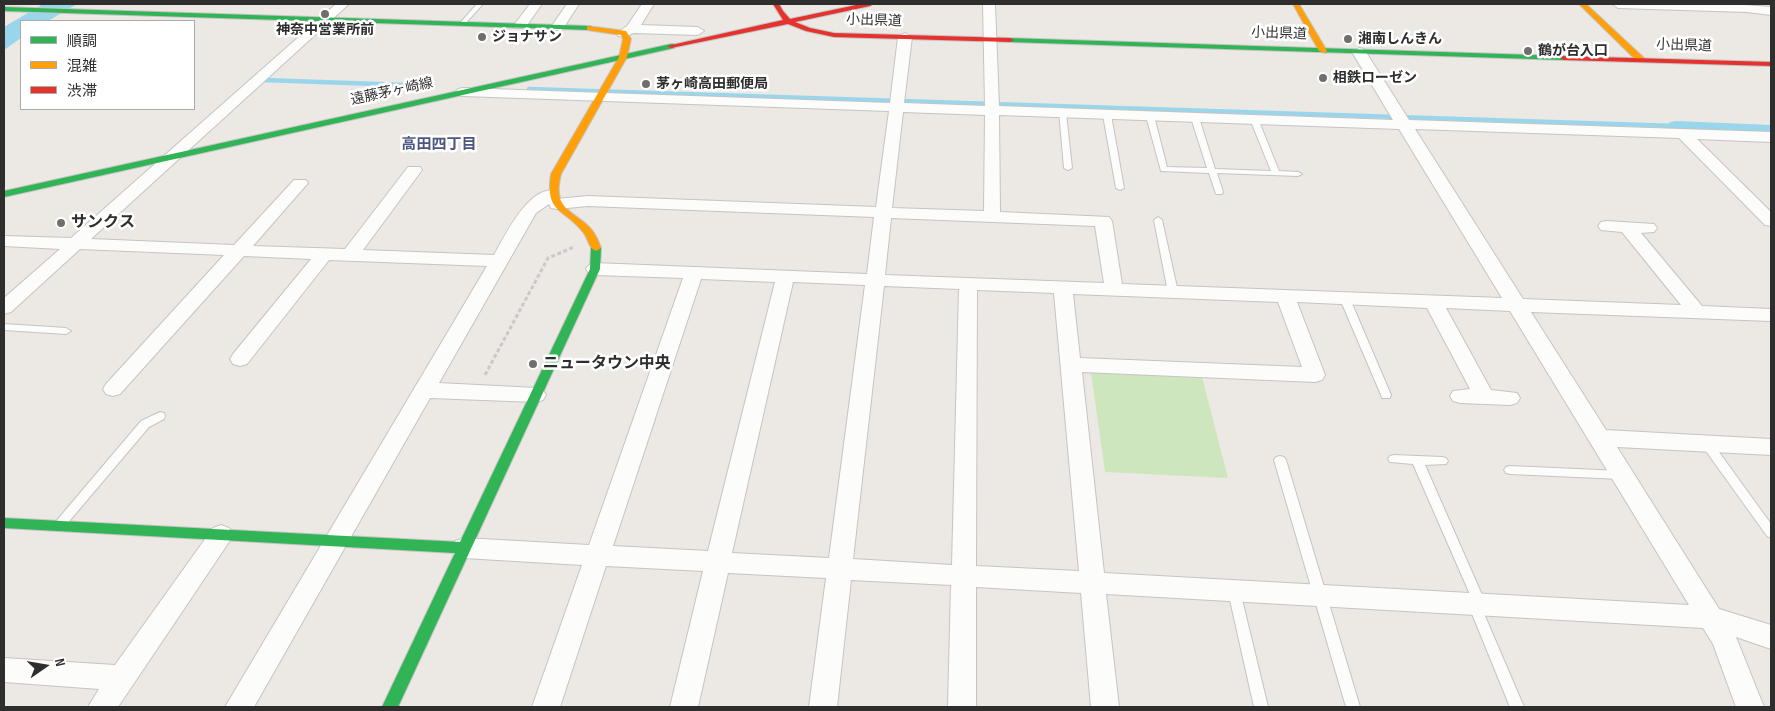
<!DOCTYPE html>
<meta charset="utf-8">
<style>
body{margin:0}
#map{position:relative;width:1775px;height:711px;overflow:hidden;background:#ece8e4;font-family:"Sofia Sans Condensed","Noto Sans JP",sans-serif}
canvas{display:block}
.frame{position:absolute;inset:0;border:5px solid #2e2e2e;pointer-events:none}
.legend{position:absolute;left:20px;top:20px;width:175px;height:90px;box-sizing:border-box;background:#fff;border:1px solid #ababab;margin:0;padding:6px 9px;list-style:none;font-size:15px;color:#2e2e2e}
.legend li{display:flex;align-items:center;gap:10px;height:25px}
.legend b{width:25px;border:1px solid #ababab}
.north{position:absolute;left:20px;top:641px;width:50px;height:50px;-webkit-text-stroke:4px #fff;paint-order:stroke;rotate:77deg;font-size:14px;font-weight:700;line-height:20px;text-align:center;color:#2e2e2e}
.north::after{content:'';display:block;margin:auto;width:18px;height:22px;background:#2e2e2e;clip-path:polygon(50% 0,100% 100%,50% 72%,0 100%)}
</style>
<div id="map">
<canvas width="1775" height="711"></canvas>
<div class="frame"></div>
<ul class="legend">
<li><b style="height:6px;background:#30b455"></b>順調</li>
<li><b style="height:6px;background:#ff9f0a"></b>混雑</li>
<li><b style="height:6px;background:#e5322d"></b>渋滞</li>
</ul>
<div class="north">N</div>
</div>
<script>
const ctx = document.querySelector('canvas').getContext('2d');
ctx.lineJoin = 'round';
function paint(path, color) {
  ctx.fillStyle = color;
  ctx.fill(path, 'evenodd');
}
function trace(path, color, width, dash) {
  ctx.strokeStyle = color;
  ctx.lineWidth = width;
  ctx.lineCap = dash ? 'butt' : 'round';
  ctx.setLineDash(dash || []);
  ctx.stroke(path);
}
function drawText(font, color, halo, rows, align = 'center') {
  ctx.font = font + ' "Sofia Sans Condensed","Noto Sans JP",sans-serif';
  ctx.lineWidth = 5;
  ctx.setLineDash([]);
  ctx.textBaseline = 'middle';
  ctx.strokeStyle = halo;
  ctx.fillStyle = color;
  for (const [text, x, y, turn = 0] of rows) {
    ctx.save();
    ctx.translate(x, y);
    ctx.rotate((+turn || 0) * Math.PI / 180);
    ctx.textAlign = isNaN(turn) ? turn : align;
    if (halo) ctx.strokeText(text, 0, 0);
    ctx.fillText(text, 0, 0);
    ctx.restore();
  }
}
paint(new Path2D(`
 M1091,373l111,4 26,101 -123,-6z`), '#cee6be');
paint(new Path2D(`
 M43,4h34l-29,17h-27v17l-17,12v-23z`), '#99d6ec');
trace(new Path2D(`
 M263,80l171,6
 M529,89l1147,37`), '#99d6ec', 4.5);
paint(new Path2D(`
 M1676,121l95,4v10l-101,-5 -2,-4 2,-4z`), '#99d6ec');
const lane = new Path2D(`
 M477,4h6l-19,21h-4v-2z
 M1059,111h3l4,2 6,55 -4,2 -4,-2z
 M1104,113h3l4,2 13,73 -4,2 -4,-2 -13,-73z
 M1147,114h3l4,2 13,51 40,1 -16,-50 4,-2 4,2 16,51 56,2 -21,-52 4,-2 4,2 21,52 19,1 4,2 -4,2 -81,-3 6,19 -1,2h-6l-7,-21 -48,-2 -15,-55z
 M1158,217l4,3 16,72 -5,3 -5,-3 -14,-72z
 M1345,296l5,3 41,96 -1,3h-8l-1,-3 -41,-96z
 M4,324l62,4 5,3 -5,3 -62,-4z
 M160,412l4,1 1,3 -1,3 -15,8 -83,98 -4,2 -4,-2 -2,-3 2,-3 83,-98z
 M1707,440l4,1 60,83v14l-4,-2 -64,-89 -1,-3 1,-3z
 M1394,455l48,2 4,1 2,3 -2,3 -21,1 61,139 -4,5 42,98h-14l-42,-103 4,-5 -59,-135 -23,-2 -2,-3 2,-3z
 M1280,456l4,1 2,3 74,247h-14l-72,-247 2,-3z
 M1510,466l111,5 4,1 2,3 -2,3 -4,1 -111,-5 -4,-1 -2,-3 2,-3z
 M1234,586l4,1 2,4 28,116h-14l-26,-116 2,-4z`);
const street = new Path2D(`
 M336,4h13l-258,235 143,6 60,-65h12l2,3 -55,63 92,3 63,-82h12l2,3 -59,80 131,5c11,-19 35,-71 63,-64l2,4 -3,4 32,-3 288,11 13,-96 -426,-15 -5,-1 -2,-3 2,-3 5,-1 427,15 8,-66 7,-4 7,4 -8,66 81,3 -2,-102h12l4,102 394,14 -41,-68 7,-4 5,1 45,71 362,12v10l-74,-3 74,73v14l-6,-1 -86,-87 -264,-9 108,170 158,6 -59,-73 -21,-2 -3,-4 3,-4 6,-1 47,3 3,4 -3,4 -13,1 61,73 69,3v12l-240,-9 75,118 165,9v16l-154,-8 102,162 52,16v24l-35,-12 28,70h-28l-23,-63 -10,-16 -597,-34 13,113h-28l-10,-114 -105,-6v120h-28l3,-122 -100,-5 -14,127h-28l17,-129 -98,-5 -30,134h-28l33,-136 -97,-5 -46,141h-28l50,-142 -118,-7 -9,-3 -3,-7 3,-7 9,-3 125,7 94,-267 -88,-3 -6,-2 -3,-4 3,-4 6,-2 272,11 7,-57 -286,-11 -31,3 -6,-1 -2,-4 -13,9 -97,170 97,5 7,2 3,5 -3,5 -7,2 -106,-4 -176,309h-29l262,-441 -158,-6 -82,104 -7,2 -7,-2 -3,-5 3,-5 78,-95 -67,-3 -124,138 -7,2 -7,-2 -3,-5 3,-5 118,-129 -144,-6 -69,63 -7,2v-16l56,-49 -56,-3v-10l67,2zM903,112l82,3 -1,96 -92,-3zM999,115l400,14 103,169 -380,-14 -10,-63 -3,-4 -109,-5zM891,218l204,8 9,57 -219,-8zM701,279l74,3 -67,269 -95,-5zM793,282l72,3 -36,273 -97,-5zM884,286l75,3 -7,276 -99,-6zM977,290l77,3 25,278 -103,-5zM1073,294l205,8 24,65 -222,-9zM1297,302l130,6 43,81 -17,2 -3,5 3,5 7,2 50,2 7,-2 3,-5 -3,-5 -26,-3 -45,-82 64,3 179,294 -585,-32 -22,-201 233,10 7,-2 3,-5z
 M530,4h12l-17,24h-10l-1,-3z
 M567,4h12l-17,26h-10l-1,-3z
 M642,4h12l-13,21 57,2 6,4 -6,4 -64,-2 -11,4 -5,-1 -1,-3 10,-7z
 M1612,4h118l41,3v8l-24,-3 -129,-4z
 M221,525l8,3 4,7 -4,7 -111,165h-30l11,-18 -95,-7v-24l111,7 98,-137z`);
const fast = new Path2D(`
 M4,7l586,19 4,2 -4,2 -586,-19z
 M1007,38l557,18 4,2 -4,2 -554,-18 -4,-2z
 M671,44h3v4l-670,149v-6z
 M596,245l5,3 -1,21 -202,438h-16l73,-154 -451,-25v-10l456,24 130,-273 1,-21z`);
const slow = new Path2D(`
 M1293,4h6l28,47 -1,2 -7,-2z
 M1579,4h7l58,54v4h-6z
 M587,26l39,5 5,8 -4,18 -66,117c-2,9 -4,18 0,27 5,11 18,16 26,24 7,6 11,14 14,23l-5,3c-7,-2 -8,-13 -13,-19 -20,-25 -38,-18 -32,-58l68,-117 4,-18 -2,-4 -34,-5z`);
const jam = new Path2D(`
 M773,4h6l4,7 7,8 71,-15h12l-3,2 -75,16 15,6 24,5 176,5 4,2 -4,2 -176,-5 -28,-6 -18,-7 -117,24 -4,-2 116,-26z
 M1561,56l210,6v4l-207,-6 -4,-2z`);
trace(lane, '#c5c4c5', 2);
trace(street, '#c5c4c5', 2);
trace(fast, '#c5c4c5', 2);
trace(slow, '#c5c4c5', 2);
trace(jam, '#c5c4c5', 2);
trace(new Path2D(`
 M485,375l63,-117 26,-11`), '#c9c9c8', 3, [4, 2.5]);
paint(lane, '#fcfcfb');
paint(street, '#fcfcfb');
paint(fast, '#30b455');
paint(slow, '#ff9f0a');
paint(jam, '#e5322d');
for (const [x, y, r, color] of [
 [325,14,5,"#706f6e"],
 [482,37,5,"#706f6e"],
 [1348,39,5,"#706f6e"],
 [1528,51,5,"#706f6e"],
 [1323,78,5,"#706f6e"],
 [646,84,5,"#706f6e"],
 [61,223,5,"#706f6e"],
 [533,364,5,"#706f6e"]
]) {
  const dot = new Path2D();
  dot.arc(x, y, r, 0, 2 * Math.PI);
  ctx.fillStyle = color;
  ctx.fill(dot);
  trace(dot, '#fff', 2);
}
drawText('14px', '#2e2e2e', '#fff', [
 ["小出県道",874,21,2],
 ["小出県道",1279,34,2],
 ["小出県道",1684,46,2],
 ["遠藤茅ヶ崎線",392,92,-12]
]);
drawText('bold 14px', '#2e2e2e', '#fff', [
 ["神奈中営業所前",325,30,"center"],
 ["ジョナサン",492,37],
 ["湘南しんきん",1358,39],
 ["鶴が台入口",1538,51],
 ["相鉄ローゼン",1333,78],
 ["茅ヶ崎高田郵便局",656,84]
], 'left');
drawText('bold 15px', '#4d5680', '#fff', [
 ["高田四丁目",439,145]
]);
drawText('bold 16px', '#2e2e2e', '#fff', [
 ["サンクス",71,223],
 ["ニュータウン中央",543,364]
], 'left');
</script>
